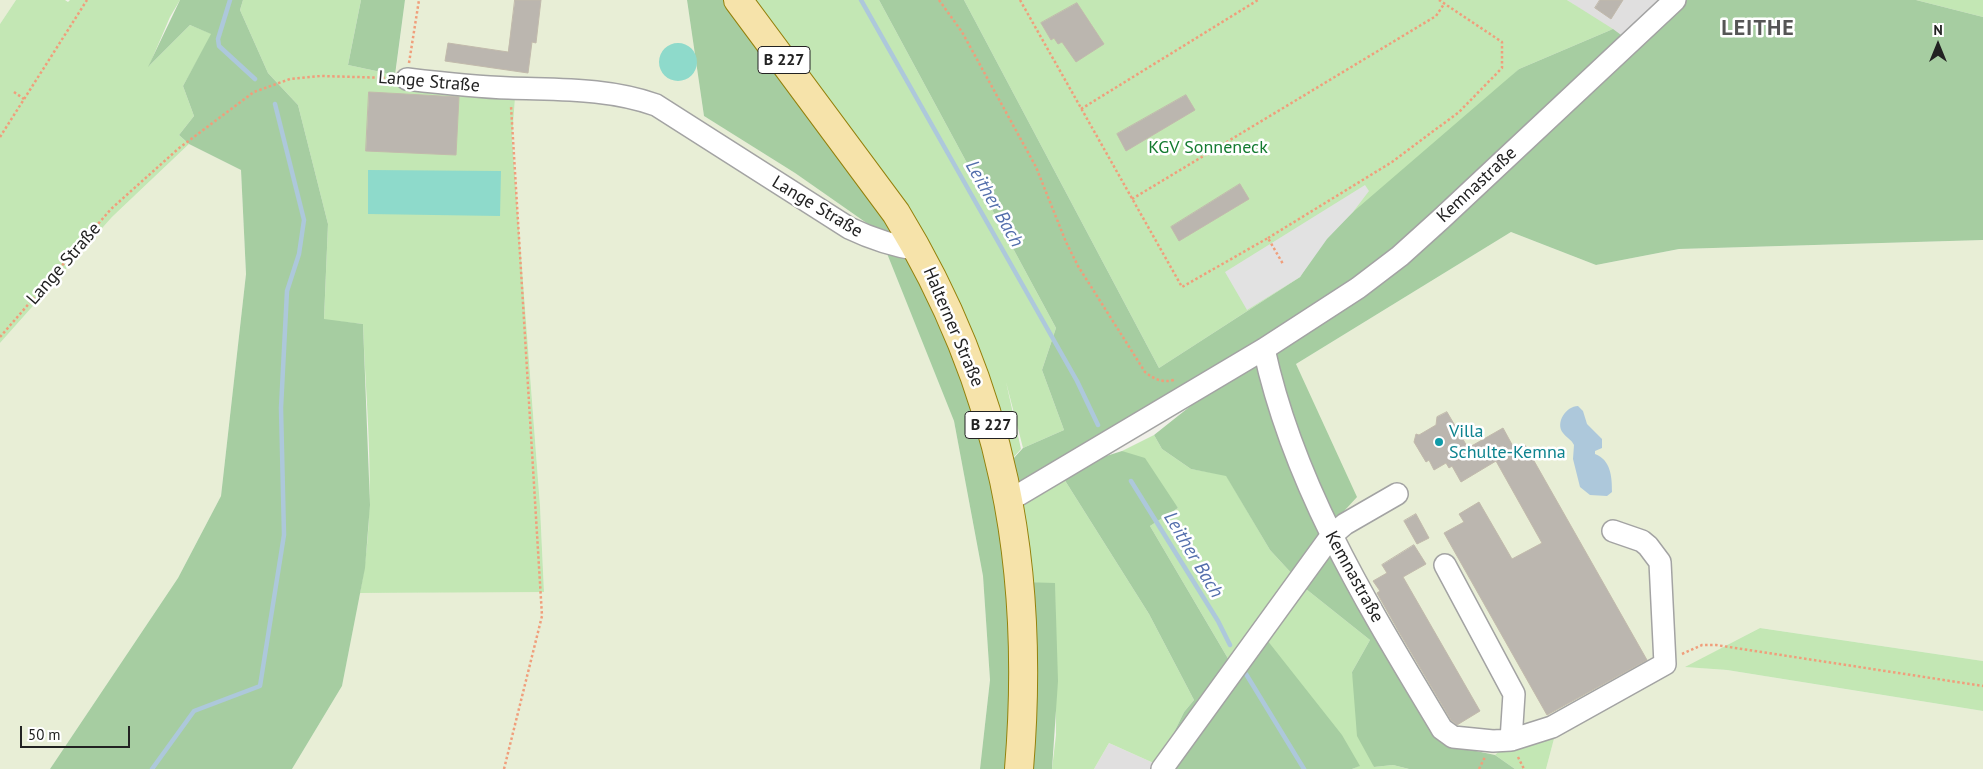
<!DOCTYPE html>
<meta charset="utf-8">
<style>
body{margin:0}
#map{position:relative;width:1983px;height:769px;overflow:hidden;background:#f1f0e9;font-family:"PT Sans",sans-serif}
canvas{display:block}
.north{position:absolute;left:1913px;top:20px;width:50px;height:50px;-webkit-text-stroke:4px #fff;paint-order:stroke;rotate:0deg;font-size:14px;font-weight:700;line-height:20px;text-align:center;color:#222}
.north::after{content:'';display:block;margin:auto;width:18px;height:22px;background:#222;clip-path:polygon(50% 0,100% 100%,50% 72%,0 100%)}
.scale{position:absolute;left:20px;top:726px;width:110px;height:22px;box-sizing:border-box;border:2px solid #222;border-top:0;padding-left:6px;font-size:15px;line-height:18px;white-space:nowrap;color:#222;-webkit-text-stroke:4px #fff;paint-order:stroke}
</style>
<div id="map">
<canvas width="1983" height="769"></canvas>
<div class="north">N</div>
<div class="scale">50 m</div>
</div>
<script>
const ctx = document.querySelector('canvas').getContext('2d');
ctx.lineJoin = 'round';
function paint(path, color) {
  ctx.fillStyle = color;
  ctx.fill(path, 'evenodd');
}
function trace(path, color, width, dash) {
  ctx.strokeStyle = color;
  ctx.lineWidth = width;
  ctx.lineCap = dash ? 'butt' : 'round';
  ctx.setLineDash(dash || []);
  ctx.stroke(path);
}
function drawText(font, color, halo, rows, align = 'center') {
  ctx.font = font + ' "PT Sans",sans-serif';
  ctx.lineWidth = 5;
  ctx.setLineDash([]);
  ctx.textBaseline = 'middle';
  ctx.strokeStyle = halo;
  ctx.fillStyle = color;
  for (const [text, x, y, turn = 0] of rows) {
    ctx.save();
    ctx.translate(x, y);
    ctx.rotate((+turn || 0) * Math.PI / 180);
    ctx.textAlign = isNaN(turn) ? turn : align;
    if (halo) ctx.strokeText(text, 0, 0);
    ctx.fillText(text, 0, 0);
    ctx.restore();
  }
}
paint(new Path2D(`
 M1567,0h118l-49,47z
 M1109,743l49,22 -2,4h-62z`), '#e0dfdf');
paint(new Path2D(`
 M0,0h16l-16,24z
 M405,0h282l17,116 91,57 83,58 76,190 29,155 7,104 -10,89h-688l50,-83 18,-93 184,-2 -4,-85 -28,-368 3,-40 -56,-2 -65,-11z
 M189,144l52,26 5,104 -25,222 -43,82 -128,191h-50v-426l112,-126z
 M1511,232l85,33 83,-16 304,-9v421l-223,-33 -73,39 40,3 256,41v58h-437l9,-34 -44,5 -16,15 -47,-10 -126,-210 -26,-171z`), '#e8eed6');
paint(new Path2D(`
 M16,0h49l3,2 2,-2h110l-10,17 -21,49 41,-41 22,9 -29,52 11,30 -15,19 10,9 -77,73 -112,126v-319z
 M243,0h118l-13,65 47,10 -1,10 66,11 55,2 -3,40 28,368 4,86 -184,1c18,-87 6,-180 3,-269l-39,-4 4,-96 -30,-119 -30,-32 -28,-63z
 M741,0h138l177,328 -14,42 22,60 -41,18 -17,-66 15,67 -17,19 -17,-66z
 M964,0h603l46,29 -94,40 -219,208 -141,91z
 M1916,0h67v17z
 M1154,435l8,14 29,20 35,6 44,75 36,39 64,51 -18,32 22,95 19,-2 16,4h-57l7,-3 -126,-99 -83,-141 28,-18 -56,-57z
 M1059,471l90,143 45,86 -10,12 -26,53 -49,-22 -15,26h-42l4,-34 -1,-151 -33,-2 -10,-82z
 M1760,628l223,33v50l-256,-41 -42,-3z
 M1555,735l-9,34h-31l-20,-14 16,-15z`), '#c3e7b4');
paint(new Path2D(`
 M180,0h63l-3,10 28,63 30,32 30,119 -4,95 39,5 7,181 -5,63 -23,118 -50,83h-242l128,-191 43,-82 25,-222 -5,-104 -52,-26 -10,-9 15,-19 -11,-30 28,-52 -21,-9 -42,42z
 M361,0h44l-10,75 -47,-10z
 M687,0h46l162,213 64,124 63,245 33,1 3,98 -6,88h-72l10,-89 -7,-104 -29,-155 -76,-190 -83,-58 -91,-57z
 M879,0h85l195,368 141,-91 24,-37 29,-28 166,-143 94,-40 23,17 49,-46h231l67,17v223l-304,9 -83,16 -85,-33 -215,132 61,133 -35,38 126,210 47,10 20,14h-106l-16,-4 -19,2 -17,-31 -5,-64 18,-32 -64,-51 -36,-39 -44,-74 -35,-7 -29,-20 -8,-14 97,-77 -240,141 -7,-30 19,-21 41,-18 -22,-60 14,-42z
 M1122,451l23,7 33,50 -28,18 83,141 34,-27 75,95 18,31 -8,3h-196l28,-57 10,-12 -45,-86 -90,-143z`), '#a6cda1');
paint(new Path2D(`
 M659 62a19 19 0 1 1 38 0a19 19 0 1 1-38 0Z
 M368,170l133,1 -1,45 -132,-2z`), '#8edacb');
paint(new Path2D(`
 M1365,185l4,6 -16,21 -26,27 -27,38 -53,33 -22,-38z`), '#e2e2e2');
paint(new Path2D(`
 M1578,406l5,5 4,13 15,15v9l-7,3v3c16,6 17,23 17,38l-5,4 -17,-1 -10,-8 -7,-28 1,-14c-3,-6 -7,-7 -11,-12 -8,-10 3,-27 15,-27z`), '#adc8db');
trace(new Path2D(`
 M230,0l-12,39 1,7 36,33
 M861,0l216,381 21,44
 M1131,481l87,140 12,24
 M1246,674l58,95
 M152,769l42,-58 66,-25 24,-151 -3,-127 6,-117 12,-37 5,-34 -29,-116`), '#adc8db', 4.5);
const building = new Path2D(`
 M515,0h26l-5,43 -4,-1 -4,31 -83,-12 3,-18 60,9z
 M1600,0h23l-12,19 -16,-11z
 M1077,3l27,41 -28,18 -14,-20 -4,2 -4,-6 -3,2 -10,-17z
 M369,92l90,5 -3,58 -90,-4z
 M1186,95l9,15 -69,41 -9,-17z
 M1240,184l9,15 -70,42 -8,-14z
 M1447,412l21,36 35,-20 12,22 10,-5 122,215 -100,55 -103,-182 20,-11 -5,-8 20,-12 33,57 30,-16 -46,-82 -35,21 -9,-16 -3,2 -3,-5 -12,7 -5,-10 -3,2 -12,-20 2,-8 3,1 17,-10 1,-8z
 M1416,514l13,24 -12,6 -13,-23z
 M1414,545l12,19 -23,13 77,134 -23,14 -6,-5 -52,-88 -22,-39 3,-2 -7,-10 14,-8 -5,-8z`);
paint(building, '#bbb6af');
trace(building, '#c2baac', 1);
const minor = new Path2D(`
 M407,79c34,4 68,8 102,9 50,2 99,0 147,17l193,123c23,11 44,18 70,22
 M1264,349c30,139 106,260 178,380l11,8 40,4 18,-1 41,-13 113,-63 -5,-102 -12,-16 -6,-5 -29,-10
 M1010,500l254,-151 94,-61 42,-32 41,-37 234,-219
 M1445,565l69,129 -3,46
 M1162,769l169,-233 14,-12 52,-30`);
const major = new Path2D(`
 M738,0l158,213c107,175 140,353 123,556`);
trace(minor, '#a3a3a3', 24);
trace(major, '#94810b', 30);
trace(new Path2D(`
 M939,0l23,32 74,135 30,75 12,24 67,106c9,7 17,11 29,8
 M1020,0l162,287 86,-49 15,26
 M409,63l10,-63
 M14,92l10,7
 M1081,109l177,-109
 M0,137l87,-137
 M1132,199l304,-183 8,-12
 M1268,238l124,-76 67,-50 43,-44v-26l-63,-42
 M0,337l111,-128 67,-60 76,-57 36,-13 31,-3 69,2
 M1682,654l20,-9h14l267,41
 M1518,757l6,12
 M504,769l38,-153 -31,-510
 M1479,769l6,-12`), '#f09e7b', 2.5, [2.5, 2.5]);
trace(minor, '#fff', 21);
trace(major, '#f6e3aa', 28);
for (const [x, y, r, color] of [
 [1439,442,5,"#0f9aa8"]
]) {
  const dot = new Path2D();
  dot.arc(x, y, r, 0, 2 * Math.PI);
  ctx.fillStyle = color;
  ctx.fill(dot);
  trace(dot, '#fff', 2);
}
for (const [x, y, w] of [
 [784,60,52],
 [991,425,52]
]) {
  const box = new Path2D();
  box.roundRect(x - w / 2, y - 13.5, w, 27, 4);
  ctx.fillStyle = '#fff';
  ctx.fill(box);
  trace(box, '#222', 1);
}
drawText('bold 16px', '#222', null, [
 ["B 227",784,60],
 ["B 227",991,425]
]);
drawText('18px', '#222', '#fff', [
 ["Lange Straße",429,82,5],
 ["Kemnastraße",1477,185,-43],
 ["Lange Straße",817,207,31],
 ["Lange Straße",64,264,-49],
 ["Halterner Straße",953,327,67],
 ["Kemnastraße",1354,577,61]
]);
drawText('18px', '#147b31', '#fff', [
 ["KGV Sonneneck",1208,148]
]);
drawText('18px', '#0d838f', '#fff', [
 ["Villa",1449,432],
 ["Schulte-Kemna",1449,453]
], 'left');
drawText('italic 19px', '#546fac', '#fff', [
 ["Leither Bach",994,204,60],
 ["Leither Bach",1193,555,59]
]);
ctx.letterSpacing = '1px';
drawText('bold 22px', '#555', '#fff', [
 ["LEITHE",1758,29]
]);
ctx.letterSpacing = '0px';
</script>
